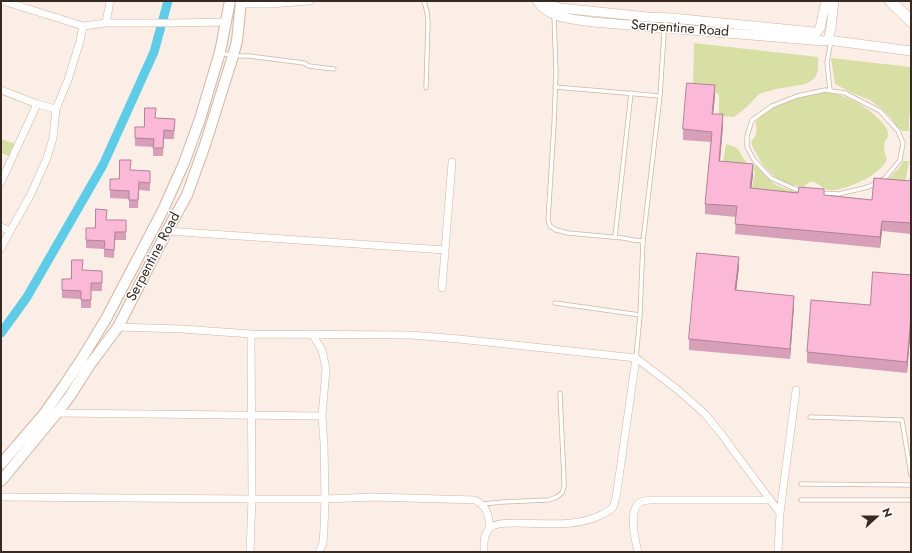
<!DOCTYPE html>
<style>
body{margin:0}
#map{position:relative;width:912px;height:553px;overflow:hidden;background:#fbeee6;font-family:Jost,sans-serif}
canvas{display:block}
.frame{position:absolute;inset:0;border:2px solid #362a22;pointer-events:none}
.north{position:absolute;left:856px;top:497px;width:40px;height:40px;-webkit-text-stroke:3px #fefefe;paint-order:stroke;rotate:69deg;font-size:11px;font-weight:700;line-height:16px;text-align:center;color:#362a22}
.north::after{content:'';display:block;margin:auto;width:14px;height:18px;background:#362a22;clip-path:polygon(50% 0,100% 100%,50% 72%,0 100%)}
</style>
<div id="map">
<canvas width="912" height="553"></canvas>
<div class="frame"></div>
<div class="north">N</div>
</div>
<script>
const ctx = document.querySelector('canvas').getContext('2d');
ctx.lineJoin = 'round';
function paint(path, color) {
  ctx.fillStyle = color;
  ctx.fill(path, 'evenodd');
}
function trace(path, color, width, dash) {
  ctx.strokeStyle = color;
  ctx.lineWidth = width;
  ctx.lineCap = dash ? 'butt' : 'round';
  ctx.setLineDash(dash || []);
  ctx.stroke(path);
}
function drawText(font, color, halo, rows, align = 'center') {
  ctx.font = font + ' Jost,sans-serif';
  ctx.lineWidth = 3;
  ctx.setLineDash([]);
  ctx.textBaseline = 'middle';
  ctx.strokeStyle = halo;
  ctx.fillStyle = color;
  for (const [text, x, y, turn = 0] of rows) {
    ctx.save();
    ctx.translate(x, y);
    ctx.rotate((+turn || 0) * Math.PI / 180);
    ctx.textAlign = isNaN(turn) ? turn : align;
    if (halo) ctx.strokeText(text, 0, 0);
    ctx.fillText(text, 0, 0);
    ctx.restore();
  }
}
paint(new Path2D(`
 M694,43l124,14v13l-3,8 -9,6 -30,5 -17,5 -12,13 -13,10 -15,-1v-22l-26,-5z
 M831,58l80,9v45l-2,2v17h-6l-7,-5 -5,-8 -8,-8 -13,-10 -18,-7 -17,-9z
 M823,91c22,3 42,14 57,29 4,4 8,9 8,14 1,3 -2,5 -3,8 -2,6 0,12 2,18 -7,15 -43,32 -59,30 -8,-1 -11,-12 -20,-7 -1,1 -3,3 -4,4 -6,-1 -11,-2 -16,-3 -18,-7 -31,-25 -37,-42 6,-7 7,-12 4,-20 6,-6 13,-12 20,-16 15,-8 32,-11 48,-15z
 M1,139l15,5 -5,13 -10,-4z
 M726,144l11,4 9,14 12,5 13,14 5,4 7,3 16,4 -2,6 -46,-4 4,-23 -33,-3z
 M903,161h6l-4,23 -18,-4 13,-13z`), '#d8dfa4');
trace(new Path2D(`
 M1,333l26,-36 76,-132 51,-113 14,-51`), '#5ecce7', 9);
const service = new Path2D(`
 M424,1l3,11 1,11 -2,65
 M554,15l2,57 -2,53 -6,95 2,6 6,4 12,3 55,5 10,2 10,1
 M221,53l12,3h16l55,7 5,3 25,3
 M555,87l105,9
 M825,90l20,3 35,18 18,20 5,12 -3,17 -15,18 -17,9 -29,7 -21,-1 -23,-4 -24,-11 -17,-18 -7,-13v-11l5,-16 20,-14 25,-10z
 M830,90l-3,-27 4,-23
 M615,237l16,-144
 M555,303l85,12
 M636,358l4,-43 3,-74 17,-145 5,-78
 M810,417l92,3 9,55
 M801,484l110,1
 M801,500h110
 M482,504l21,-2 45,-2 9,-3 5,-4 2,-6v-7l-4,-87`);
const minor = new Path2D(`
 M3,1l80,25 23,-3h64l56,-1
 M240,4h30l39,-3
 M106,23l4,-22
 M1,90l36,14 19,5
 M1,182l36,-78
 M1,227l9,4
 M167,231l278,19
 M1,248l9,-17 20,-35 17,-38 6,-20 3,-29 12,-29 12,-39 3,-15
 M442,288l10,-126
 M118,327l64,2 69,5 160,1 48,4 177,19 42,32 27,24 18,22 10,14 47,63 -2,39
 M312,334l10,16 4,19 -4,47 2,27 1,56 -1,30 -1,14 -4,9
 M57,413l265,3
 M1,497l251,2h73l49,-2 101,3c13,7 13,14 15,27
 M780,513l16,-123
 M250,552l2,-53 -1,-165
 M484,552c0,-9 -1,-16 5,-23 4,-6 19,-6 26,-6 29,0 62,5 88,-9 4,-2 8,-4 10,-7 2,-3 2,-7 3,-9l20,-140
 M638,552c-3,-12 -11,-44 4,-51 2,0 5,0 7,-1h121`);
const tertiary = new Path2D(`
 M537,1c13,18 36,18 56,21l231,19 4,-1 3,-12 3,-27
 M547,1l7,5 6,2 88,9 24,1 142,14h3l3,-4 6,-27
 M828,40l83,11`);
const secondary = new Path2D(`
 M1,464l43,-50 21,-30 16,-24 25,-41 57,-109 21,-47 16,-44 20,-67 10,-51
 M1,481l56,-68 13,-17 19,-30 29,-39 49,-96 20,-36 18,-50 28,-89 4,-15 4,-40`);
const trunk = new Path2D(`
 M890,1l21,20`);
trace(service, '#d3b4a1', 5);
trace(minor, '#d3b4a1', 8);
trace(tertiary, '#d3b4a1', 10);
trace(secondary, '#d3b4a1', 12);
trace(trunk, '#d3b4a1', 12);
trace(service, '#fff', 3.5);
trace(minor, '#fff', 7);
trace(tertiary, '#fff', 9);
trace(secondary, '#fff', 10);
trace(trunk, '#fff', 11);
paint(new Path2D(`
 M715,96l-2,18 10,11 -3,36 33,14 -2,14 121,11 38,-19 1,-7v60l-29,-3 -2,17 -145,-14 1,-17 -31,-3v-10l6,-62 -28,-2v-11z
 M155,118l20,1 -1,20h-10l-1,17h-10v-9l-18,-1v-19h9z
 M131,170l19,1v20l-11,-1 -1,18h-9v-9l-19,-1v-8z
 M106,220h20v20h-11l-1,18 -10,-1v-8l-18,-1v-20h9z
 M739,267l-3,23 58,16 -4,53 -101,-9v-11z
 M83,270l19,1v20h-11v17h-10v-9l-19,-1v-19h9z
 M911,275v52l-4,46 -100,-10v-11z`), '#d89fb9');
paint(new Path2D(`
 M715,85v11l-3,28v-10z
 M723,114v11l-4,47v-11z
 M753,164v11l-3,24v-11z
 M882,221v10l-2,17v-11z
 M739,257v10l-4,34v-11z
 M794,296v10l-4,53v-10z
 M911,316v11l-4,46v-11z`), '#b08296');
const building = new Path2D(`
 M687,83l28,2 -3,29h11l-4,47 34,3 -3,24 48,5 1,-6 25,2v6l48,5 2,-22 36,3 1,-7v49l-29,-2 -2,16 -145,-13 2,-18 -32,-2 7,-72 -29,-3z
 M145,108h11l-1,10 20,1 -1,12 -10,-1 -1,18h-10l1,-9 -19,-1v-11h9z
 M120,160h11l-1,10 20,1v12l-11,-1 -1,18h-9v-9l-19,-1v-11h9z
 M96,209l11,1 -1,10h20v12h-11l-1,18 -10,-1 1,-8 -19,-1v-12h9z
 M697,253l42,4 -4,33 59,6 -4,53 -101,-10z
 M72,260h11l-1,10 20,1v12h-11v17h-10v-9l-19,-1v-11h9z
 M873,272l38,3v41l-4,46 -100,-10 4,-52 59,5z`);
paint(building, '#fbb9d7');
trace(building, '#b08296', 1);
drawText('14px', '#362a22', '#fefefe', [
 ["Serpentine Road",680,29,4],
 ["Serpentine Road",154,257,-62]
]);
</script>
